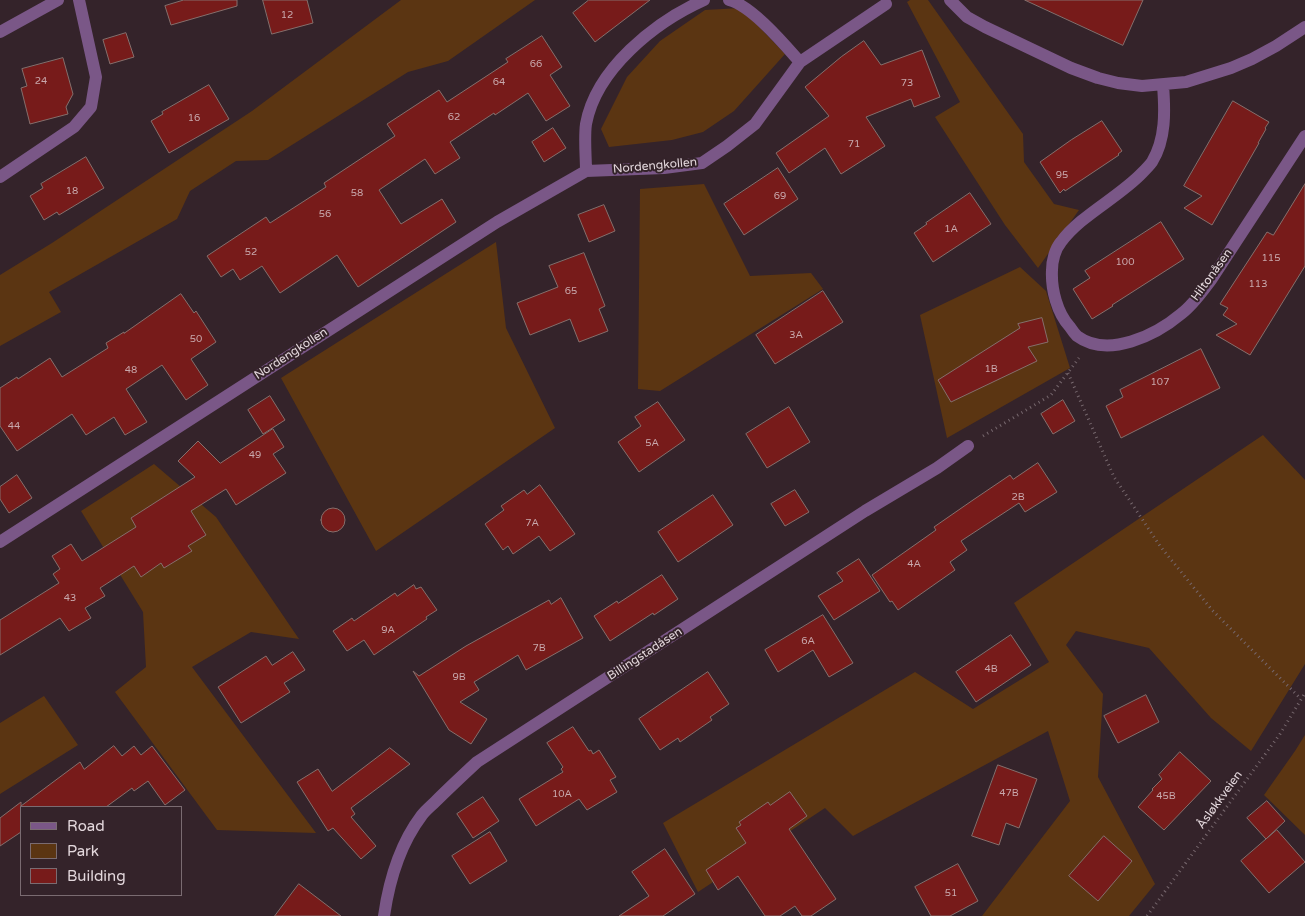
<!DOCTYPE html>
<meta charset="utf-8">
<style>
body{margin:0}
#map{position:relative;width:1305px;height:916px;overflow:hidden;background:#34232a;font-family:"Varela Round",sans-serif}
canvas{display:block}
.legend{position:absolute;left:20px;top:806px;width:162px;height:90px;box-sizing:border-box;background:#34232a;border:1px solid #7a6b71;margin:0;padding:6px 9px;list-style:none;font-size:15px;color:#e3d7dc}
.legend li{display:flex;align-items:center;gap:10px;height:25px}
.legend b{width:25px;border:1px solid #7a6b71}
</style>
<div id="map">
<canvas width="1305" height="916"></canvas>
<ul class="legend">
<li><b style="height:6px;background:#7a5787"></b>Road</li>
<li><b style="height:14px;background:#5b3512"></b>Park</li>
<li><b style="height:14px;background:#771b1a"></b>Building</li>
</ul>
</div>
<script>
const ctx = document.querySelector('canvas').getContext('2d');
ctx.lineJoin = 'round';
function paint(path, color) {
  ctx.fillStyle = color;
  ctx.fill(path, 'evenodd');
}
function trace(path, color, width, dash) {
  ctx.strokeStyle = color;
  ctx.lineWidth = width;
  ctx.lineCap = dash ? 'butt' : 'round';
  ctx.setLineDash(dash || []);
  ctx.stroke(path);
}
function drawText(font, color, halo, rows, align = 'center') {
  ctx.font = font + ' "Varela Round",sans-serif';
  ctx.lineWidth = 4;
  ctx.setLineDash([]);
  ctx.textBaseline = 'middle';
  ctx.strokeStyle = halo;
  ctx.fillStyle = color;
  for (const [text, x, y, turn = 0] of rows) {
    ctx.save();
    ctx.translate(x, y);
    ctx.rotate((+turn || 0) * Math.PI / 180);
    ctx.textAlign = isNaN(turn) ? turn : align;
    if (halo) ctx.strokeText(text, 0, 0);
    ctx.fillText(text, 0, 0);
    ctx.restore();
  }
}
paint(new Path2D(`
 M401,0h134l-87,61 -40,11 -140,88 -32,1 -46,30 -13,28 -128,73 12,20 -61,34v-71l52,-32 200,-132z
 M910,0h18l95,134 1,28 30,42 25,6 -41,58 -33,-43 -70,-108 25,-15 -53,-100z
 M741,8l44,46 -51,57 -31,21 -31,8 -63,7 -8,-18 26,-52 33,-36 45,-31z
 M704,184l46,92 61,-3 12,16 -163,102 -22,-2 2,-200z
 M496,242l10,86 49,100 -179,123 -95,-173z
 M1020,267l26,24 24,77 -123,70 -27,-123z
 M1263,435l42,45v184l-54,87 -40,-33 -62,-70 -73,-17 -10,14 37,49 -5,83 57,107 -26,32h-147l88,-115 -22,-70 -195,105 -28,-28 -127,84 -35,-69 252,-151 58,37 76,-47 -35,-59z
 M154,464l62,53 83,122 -48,-7 -59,35 124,166 -99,-3 -102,-138 31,-25 -3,-55 -62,-101z
 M44,696l34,49 -78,49v-71z
 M1305,735v100l-41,-40 31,-44z`), '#5b3512');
const building = new Path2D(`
 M184,0h53v6l-66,19 -6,-19z
 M263,0h44l6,23 -41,11z
 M589,0h61l-55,42 -22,-29z
 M1025,0h118l-20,45z
 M126,33l8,24 -24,7 -7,-24z
 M542,36l20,31 -12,8 20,31 -24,15 -18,-28 -33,22 -1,-2 -44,29 10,16 -25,16 -10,-15 -46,31 22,34 41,-25 14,23 -98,65 -21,-32 -57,38 -18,-27 -22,14 -7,-11 -12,8 -14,-21 59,-39 4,6 56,-36 -2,-4 71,-47 -8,-12 52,-34 8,12 61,-40 -2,-3z
 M864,41l17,24 41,-15 18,47 -26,10 -3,-8 -45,18 19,29 -44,28 -16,-26 -36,25 -13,-20 53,-37 -24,-29 36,-30z
 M63,58l10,36 -7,13 2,7 -38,10 -9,-36 6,-2 -5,-17z
 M209,85l20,34 -60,34 -18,-32 12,-7 -1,-2z
 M1233,101l36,21 -4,6 1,1 -8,14h1l-47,82 -28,-17 18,-12 -18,-10z
 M1102,121l20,30 -4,3 1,1 -54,36 -1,-2 -4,4 -20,-31 31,-22z
 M553,128l13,20 -22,14 -12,-20z
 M86,157l18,31 -45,27 -2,-3 -13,8 -14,-24 13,-8 -2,-4z
 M778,168l20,31 -54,36 -20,-31z
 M1305,184v82l-55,89 -34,-20 21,-11 -14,-9 5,-7 -8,-4 47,-72 6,3z
 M970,193l21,31 -58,38 -19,-29 13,-9 -1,-1z
 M604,205l11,26 -26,11 -11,-27z
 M1161,222l23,37 -72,46 1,1 -21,13 -19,-30 17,-11 -5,-7z
 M584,253l21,53 -6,3 9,22 -29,11 -9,-23 -40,16 -13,-32 41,-16 -9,-21z
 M823,291l20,31 -68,42 -19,-29z
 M181,294l13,19 2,-2 20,31 -25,17 17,26 -22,15 -24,-35 -36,24 21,33 -22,13 -11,-18 -28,18 -14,-21 -55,37 -17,-25v-38l17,-11 1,2 32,-21 12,19 46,-29 -2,-5 18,-11v1z
 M1042,318l6,24 -20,5 9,14 -86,41 -13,-22 82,-52 -2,-4z
 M1201,349l19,39 -99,50 -15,-32 17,-9 -3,-7z
 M270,396l15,24 -22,14 -15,-24z
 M1063,400l12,21 -22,13 -12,-20z
 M658,402l27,38 -46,32 -21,-30 23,-16 -6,-9z
 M789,407l21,35 -43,26 -21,-34z
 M273,429l11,18 -11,7 13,19 -50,32 -10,-16 -35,22 15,24 -18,11 4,5 -28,17 -3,-5 -20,14 -7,-11 -34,22 5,8 -20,12 6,10 -22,13 -9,-13 -60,37v-35l59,-37 -6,-9 7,-5 -8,-13 19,-12 11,17 54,-34 -5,-9 64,-41 -17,-16 20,-20 22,22z
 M1038,463l19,29 -32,20 -6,-9 -58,38 6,9 -17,12 5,8 -57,40 -6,-9 -2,1 -18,-27 64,-45 -2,-3 39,-27 37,-25 3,4z
 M17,475l15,23 -23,15 -9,-14v-12z
 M540,485l35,49 -25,17 -11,-15 -26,18 -5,-8 -5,4 -18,-26 19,-14 -3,-4 23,-16 3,4z
 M795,490l14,22 -24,14 -14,-22z
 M713,495l20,30 -55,37 -20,-30z
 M321 520a12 12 0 1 1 24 0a12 12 0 1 1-24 0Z
 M859,559l21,32 -46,29 -16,-24 25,-15 -6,-8z
 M662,575l16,24 -24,16 -1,-2 -43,28 -16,-25 23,-15 1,2z
 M414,585l2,4 5,-2 16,23 -11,7 1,2 -53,36 -10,-15 -17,11 -14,-20 19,-13 2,3 41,-28 2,3z
 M561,598l22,40 -57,32 -8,-15 -44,27 5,8 -19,12 27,17 -16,25 -22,-14 -36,-59 6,5 47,-30 83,-46 2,4z
 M823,615l30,48 -24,14 -16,-27 -35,22 -13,-22z
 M1011,635l20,30 -55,37 -20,-30z
 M293,652l12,18 -21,13 6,9 -49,31 -23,-36 48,-31 6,9z
 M708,672l21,32 -19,13 2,3 -32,22 -2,-4 -18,12 -21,-31z
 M1146,695l13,27 -41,21 -14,-27z
 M573,727l16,24 2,-1 2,4 6,-4 17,27 -6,3 7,12 -30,18 -8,-11 -43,27 -17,-27 44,-27 -2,-3 2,-2 -16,-24z
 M114,746l8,10 12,-10 7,9 11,-9 33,44 -20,15 -17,-24 -14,10 -2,-3 -26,19h-85v25l-21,14v-28l21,-16v4l59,-44 4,7z
 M390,748l20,16 -59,44 4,6 -4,3 25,29 -15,13 -28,-31 -5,3 -31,-49 21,-13 14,22z
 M1180,752l31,29 -47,49 -26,-23 15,-17 -1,-1 10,-10 -3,-4z
 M998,765l39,14 -18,49 -13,-5 -7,22 -27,-9z
 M790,792l17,24 -18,13 47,70 -25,17h-9l-7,-10 -15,10h-15l-27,-40 -20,14 -12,-20 40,-27 -10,-15 5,-3 -2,-3 29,-20 2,3z
 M483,797l16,24 -26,17 -16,-24z
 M1267,801l18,20 -19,18 -19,-21z
 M1277,830l28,32 -36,31 -28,-32z
 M490,832l17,29 -37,23 -18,-28z
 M1104,836l28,25 -34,40 -29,-25z
 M665,849l30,45 -32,22h-44l30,-20 -17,-24z
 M958,864l20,37 -28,15h-19l-16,-29z
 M299,884l42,32h-66z`);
paint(building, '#771b1a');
trace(building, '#856f6c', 1);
trace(new Path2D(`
 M1068,373l46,104 46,69 52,64 89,89
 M983,436l68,-41 28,-37
 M1147,916l133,-182 25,-41`), '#77686e', 3, [1, 4]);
trace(new Path2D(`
 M0,177l74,-50 17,-20 5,-30 -17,-77`), '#7a5787', 12);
trace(new Path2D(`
 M729,0c23,6 55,44 71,62
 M950,0l17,17 18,10 86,41 27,10 20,5 24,3 44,-4 45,-14 21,-9 24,-13 29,-19
 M0,32l58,-32
 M1163,85c2,26 3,54 -11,77 -3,4 -7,8 -10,11 -24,25 -61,42 -81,69 -6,7 -9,19 -9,28 -1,19 5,43 18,57 2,3 4,6 7,9 31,23 79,-1 104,-22 12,-9 21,-22 30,-34l94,-144
 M586,171c0,-14 -2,-33 0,-47 10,-55 69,-102 118,-124
 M0,542l497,-320 89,-51 78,-3 38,-5 25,-17 28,-22 45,-62 86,-58
 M384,916c5,-35 16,-72 38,-101 4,-5 9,-9 13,-13 14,-14 28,-27 42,-40l388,-251 72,-43 31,-22`), '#7a5787', 12);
drawText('10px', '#c8a8ac', null, [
 ["12",287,15],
 ["66",536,64],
 ["24",41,81],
 ["64",499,82],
 ["73",907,83],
 ["62",454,117],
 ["16",194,118],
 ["71",854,144],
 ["95",1062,175],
 ["18",72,191],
 ["58",357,193],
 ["69",780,196],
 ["56",325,214],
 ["1A",951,229],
 ["52",251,252],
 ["115",1271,258],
 ["100",1125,262],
 ["113",1258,284],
 ["65",571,291],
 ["3A",796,335],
 ["50",196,339],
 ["1B",991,369],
 ["48",131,370],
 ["107",1160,382],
 ["44",14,426],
 ["5A",652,443],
 ["49",255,455],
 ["2B",1018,497],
 ["7A",532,523],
 ["4A",914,564],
 ["43",70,598],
 ["9A",388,630],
 ["6A",808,641],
 ["7B",539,648],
 ["4B",991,669],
 ["9B",459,677],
 ["47B",1009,793],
 ["10A",562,794],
 ["45B",1166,796],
 ["51",951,893]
]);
drawText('12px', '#e3d7dc', '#34232a', [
 ["Nordengkollen",655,166,-5],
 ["Hiltonåsen",1212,275,-54],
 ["Nordengkollen",291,354,-33],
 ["Billingstadåsen",645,654,-33],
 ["Åsløkkveien",1220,800,-54]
]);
</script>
